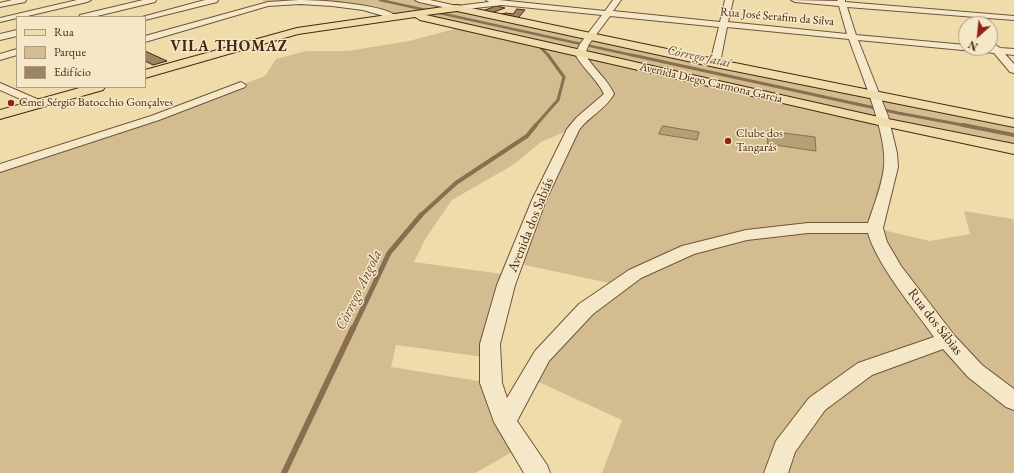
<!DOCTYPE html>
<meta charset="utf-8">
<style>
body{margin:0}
#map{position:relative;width:1014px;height:473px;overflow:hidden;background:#f0dcaa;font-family:"EB Garamond",serif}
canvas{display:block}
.legend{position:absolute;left:16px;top:16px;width:130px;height:72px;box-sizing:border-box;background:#f5e8c8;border:1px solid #af9b80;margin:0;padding:5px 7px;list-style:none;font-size:12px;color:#452714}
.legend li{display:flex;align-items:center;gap:8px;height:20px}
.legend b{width:20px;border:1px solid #af9b80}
.north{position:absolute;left:958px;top:16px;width:40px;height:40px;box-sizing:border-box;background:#f5e8c8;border:1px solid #af9b80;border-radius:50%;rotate:207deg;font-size:11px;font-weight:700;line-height:16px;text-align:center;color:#452714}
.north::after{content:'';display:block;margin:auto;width:14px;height:18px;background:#8f2418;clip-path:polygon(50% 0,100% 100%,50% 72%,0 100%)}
</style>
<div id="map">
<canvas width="1014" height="473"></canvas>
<ul class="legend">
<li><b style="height:5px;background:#f0dcaa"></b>Rua</li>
<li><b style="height:11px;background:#d3bd90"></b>Parque</li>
<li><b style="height:11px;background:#9e8562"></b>Edifício</li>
</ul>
<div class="north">N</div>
</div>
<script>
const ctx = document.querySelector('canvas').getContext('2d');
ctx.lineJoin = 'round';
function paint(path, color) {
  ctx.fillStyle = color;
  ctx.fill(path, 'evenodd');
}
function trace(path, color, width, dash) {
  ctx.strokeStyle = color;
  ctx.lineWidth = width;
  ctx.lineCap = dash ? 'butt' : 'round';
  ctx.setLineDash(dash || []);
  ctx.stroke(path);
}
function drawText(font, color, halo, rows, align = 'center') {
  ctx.font = font + ' "EB Garamond",serif';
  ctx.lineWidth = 3;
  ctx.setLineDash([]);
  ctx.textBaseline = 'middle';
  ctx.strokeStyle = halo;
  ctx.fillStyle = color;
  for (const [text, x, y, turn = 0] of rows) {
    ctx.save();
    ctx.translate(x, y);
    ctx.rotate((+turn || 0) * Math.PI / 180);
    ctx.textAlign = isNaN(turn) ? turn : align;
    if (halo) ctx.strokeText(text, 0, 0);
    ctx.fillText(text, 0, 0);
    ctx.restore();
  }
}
paint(new Path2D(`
 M261,0h156l597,125v22l-123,-26 -467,-104 -30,-3 -32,-7 -90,-4z
 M462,27l421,95 8,31 -16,75 55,13 40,-7 -6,-23 49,8 1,5v249h-412l20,-53 -92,-42 89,-93 -104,-22 57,-134 -31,13 -28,23 -61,35 -26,38 -12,24 96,13 -19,83 -95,-13 -5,22 100,16 30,64 -46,26h-475v-305l112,-35 153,-57 11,-17 30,-8h42l61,-10z`), '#d3bd90');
const water = new Path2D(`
 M663,126l36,6 -2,8 -38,-6z
 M768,131l47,6 1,14 -48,-7z`);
paint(water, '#b69e77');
trace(water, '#896e4f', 1);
trace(new Path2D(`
 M380,0l256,56
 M539,46l10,10`), '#896e4f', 2.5);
trace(new Path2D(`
 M632,55l266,58 70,13
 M535,126l23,-26 6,-23 -16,-22`), '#896e4f', 3);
trace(new Path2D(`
 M963,125l51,10
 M420,216l36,-33 71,-47 9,-11`), '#896e4f', 4);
trace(new Path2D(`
 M353,329l36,-76 32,-38`), '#896e4f', 5);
trace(new Path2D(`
 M284,473l69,-145`), '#896e4f', 6);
const building = new Path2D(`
 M497,6l8,2 -14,5 -8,-2z
 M517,9l8,1 -7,8 -16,-4 4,-1 7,1z
 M145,51l22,10 -14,4 -8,-4z`);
paint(building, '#9e8562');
trace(building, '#452714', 1);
const minor = new Path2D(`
 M12,0h14l-1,2 -25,5v-4z
 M77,0h14l-4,2 -64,15h-6v1l-17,4v-4z
 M143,0h13l-1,2 -62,15h-14l1,-2z
 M205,0h13l-1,2 -72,18v-3h-3z
 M299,0c21,0 85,4 99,17l-4,2 -31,-9 -31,-4 -32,-2 -32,2 -123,36v-6l123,-34z
 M415,0h15l27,6 32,-4 -3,-2h13l106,11 8,-11h8l-8,11 107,11 5,-22h8l-5,22 119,12 -8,-28 -44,-4 -4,-2 47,1 -1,-1h8v2l169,14v4l-167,-13 9,28 110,10v3h24l1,-3 3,-1 6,4 14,1v6l-9,-1 9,10v9l-4,-1 -16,-19 -136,-13 30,76 9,37 1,14 -15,61 4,14 14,24 53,69 28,30 32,24v21l-8,-3 -38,-30 -25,-28 -71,26 -47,35 -30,42 -7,21h-24l12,-32 33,-43 49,-35 76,-26c-20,-28 -57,-72 -66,-104h-60l-61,7 -53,14 -53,24 -48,36 -44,47 -32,60 30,44 3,8h-26l-30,-51 -14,-39v-39l17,-59 35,-85 35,-71 10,-12 27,-23c-7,-15 -21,-25 -29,-40l5,-10 22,-29 -100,-10 -45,5 -38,-8zM610,16l109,11 -9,36 5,3 5,-3 7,-36 122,12c11,32 39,96 35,128 -2,18 -10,38 -16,56h-60l-62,7 -64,16 -53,24 -50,34 -44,47 -28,47 -5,-15 -2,-39 15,-59 31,-85 33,-70c10,-14 27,-21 35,-36 -7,-16 -21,-25 -29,-40l4,-10z
 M17,30v6l-17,4v-6z
 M17,49v6l-17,5v-6z
 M241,82l5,3 -1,2 -86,33 -159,52v-8l151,-48z
 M0,83l44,19 2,2 -6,3 -4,-1 -36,-16z`);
const major = new Path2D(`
 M457,5l258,54 299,60v8l-299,-60 -258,-56 -31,4 457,103 131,26v10l-131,-28 -463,-106 -5,-3 -117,17 -153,44v-8l152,-42z
 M83,87h22l-2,3 -103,29v-9z`);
trace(minor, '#70543a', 2);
trace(major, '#452714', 2);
paint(minor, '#f5e8c8');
paint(major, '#f0dcaa');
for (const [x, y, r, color] of [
 [11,103,4,"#8f2418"],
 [728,141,4,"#8f2418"]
]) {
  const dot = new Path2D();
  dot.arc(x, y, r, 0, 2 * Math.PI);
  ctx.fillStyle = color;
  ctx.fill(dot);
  trace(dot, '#f5e8c8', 1.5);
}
drawText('12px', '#452714', '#f5e8c8', [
 ["Rua José Serafim da Silva",777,17,5],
 ["Avenida Diego Carmona Garcia",711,83,13]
]);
drawText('12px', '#452714', '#f5e8c8', [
 ["Cmei Sérgio Batocchio Gonçalves",19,103],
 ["Clube dos",736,134],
 ["Tangarás",736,148]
], 'left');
drawText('italic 13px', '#674b32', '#f5e8c8', [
 ["Córrego Jataí",699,57,12]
]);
drawText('14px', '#452714', '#f5e8c8', [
 ["Avenida dos Sabiás",531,225,-68],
 ["Rua dos Sábias",935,322,52]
]);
ctx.letterSpacing = '1px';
drawText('bold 15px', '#452714', '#f5e8c8', [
 ["VILA THOMAZ",229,47]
]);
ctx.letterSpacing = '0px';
drawText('italic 15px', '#674b32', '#f5e8c8', [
 ["Córrego Angola",359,290,-64]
]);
</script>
